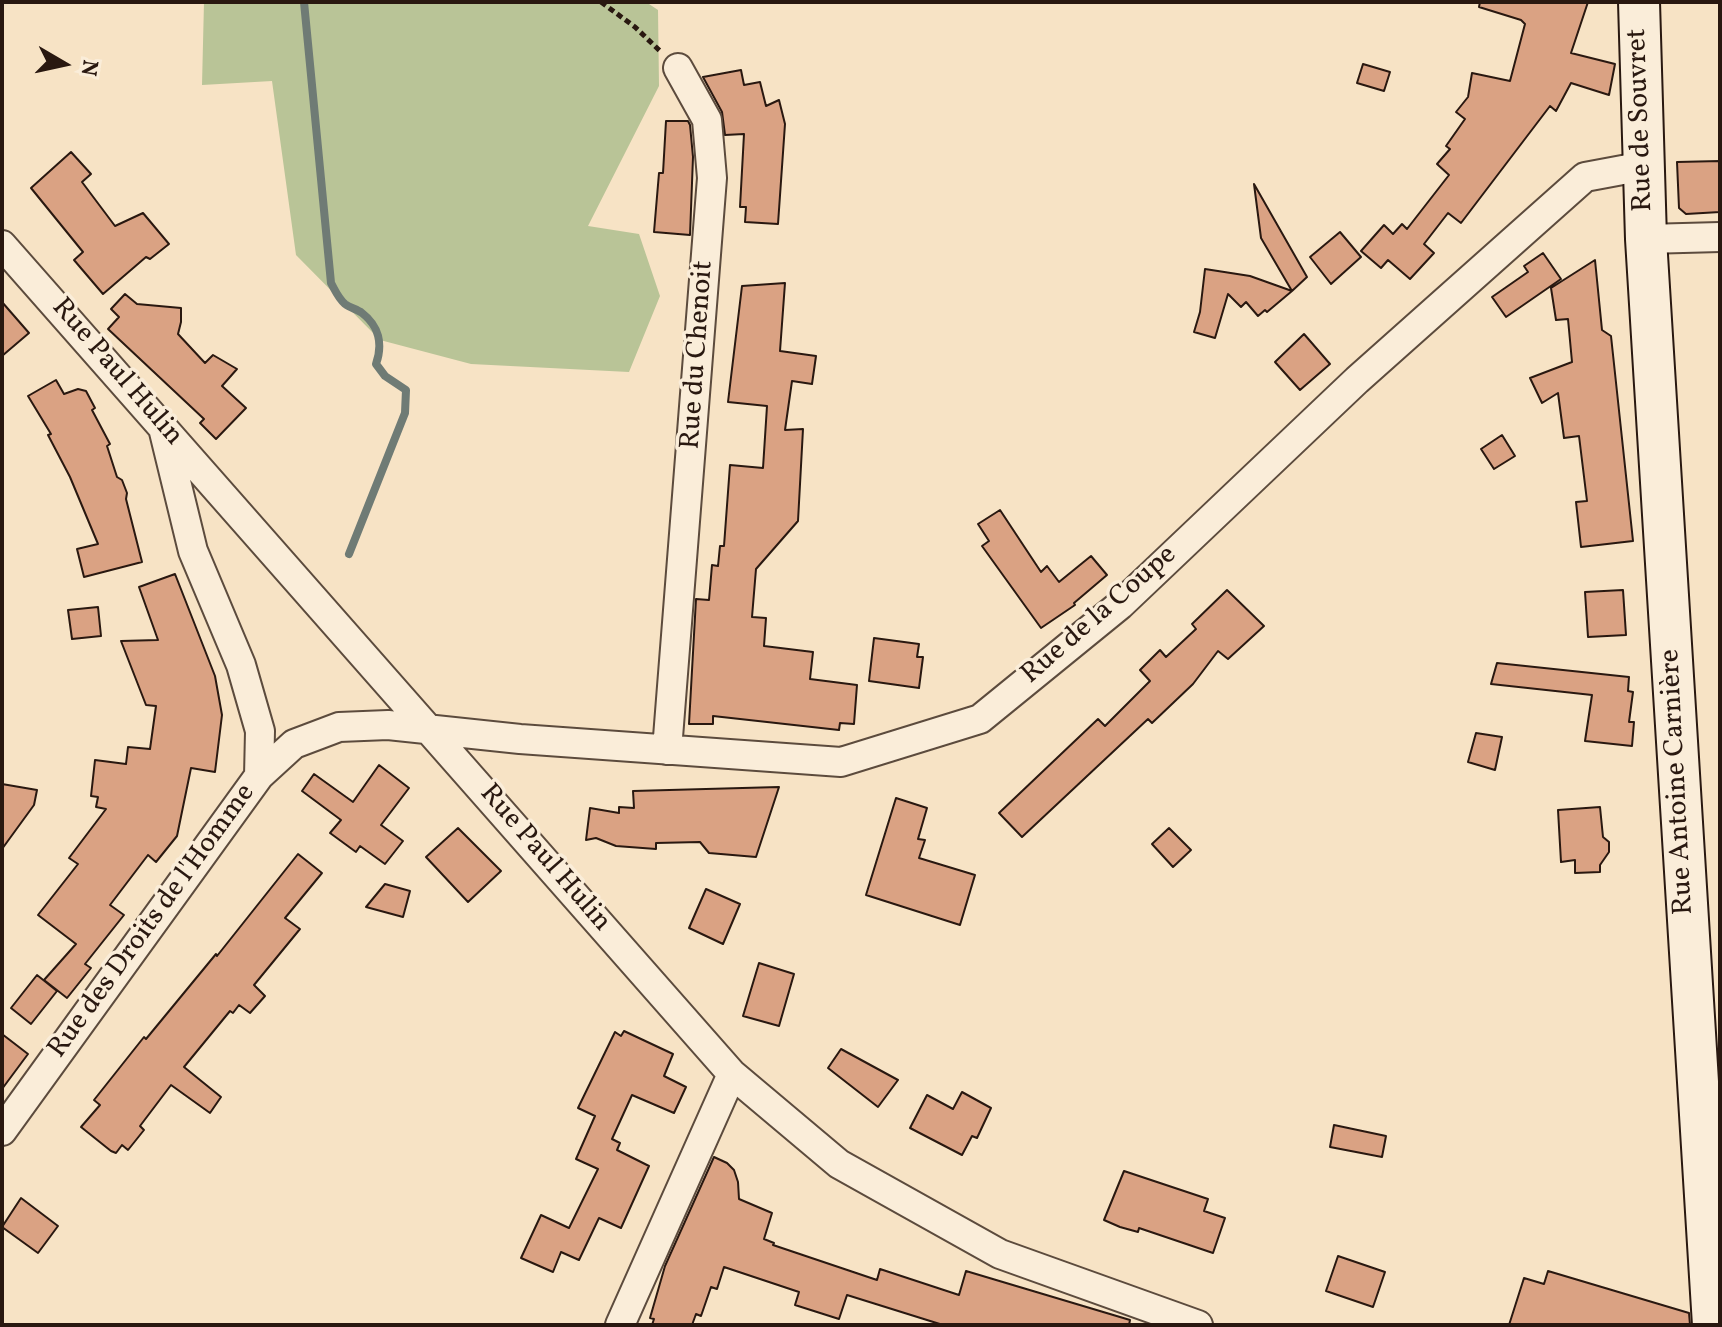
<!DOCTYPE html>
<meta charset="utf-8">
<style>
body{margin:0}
#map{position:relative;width:1722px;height:1327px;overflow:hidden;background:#f7e3c5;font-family:Vollkorn,serif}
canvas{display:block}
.frame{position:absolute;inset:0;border:4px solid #291810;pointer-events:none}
.north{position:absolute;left:24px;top:24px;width:80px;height:80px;-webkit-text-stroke:6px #faedd9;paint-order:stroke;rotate:99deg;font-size:22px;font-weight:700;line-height:32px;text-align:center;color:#291810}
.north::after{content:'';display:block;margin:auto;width:28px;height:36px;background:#291810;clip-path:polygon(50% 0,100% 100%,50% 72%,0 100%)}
</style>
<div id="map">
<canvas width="1722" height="1327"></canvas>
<div class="frame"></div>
<div class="north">N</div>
</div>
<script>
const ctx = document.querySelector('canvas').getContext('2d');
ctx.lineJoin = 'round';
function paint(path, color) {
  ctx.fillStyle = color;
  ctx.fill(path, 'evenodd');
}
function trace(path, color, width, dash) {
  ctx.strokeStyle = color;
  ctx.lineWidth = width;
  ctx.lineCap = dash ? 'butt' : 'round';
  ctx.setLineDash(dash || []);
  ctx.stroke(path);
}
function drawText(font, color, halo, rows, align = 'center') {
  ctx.font = font + ' Vollkorn,serif';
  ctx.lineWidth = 7;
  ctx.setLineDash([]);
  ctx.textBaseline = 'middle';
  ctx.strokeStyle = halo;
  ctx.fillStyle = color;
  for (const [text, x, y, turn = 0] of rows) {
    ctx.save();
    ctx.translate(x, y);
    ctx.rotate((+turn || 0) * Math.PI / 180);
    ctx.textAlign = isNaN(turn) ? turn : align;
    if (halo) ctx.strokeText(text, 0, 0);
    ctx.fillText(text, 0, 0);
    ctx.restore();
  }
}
paint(new Path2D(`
 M204,2h442l12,8 1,76 -71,140 51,8 21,62 -31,76 -158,-8 -91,-24 -84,-85 -24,-174 -70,4z`), '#b9c497');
trace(new Path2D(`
 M304,2l27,281c4,7 7,15 14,21 5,4 12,5 17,9 17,13 21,31 14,51l9,12 21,14 -1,23 -56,141`), '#6f7b75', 8);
const building = new Path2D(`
 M1480,2h108l-17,51 44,11 -6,31 -38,-12 -15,28 -6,-5 -89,117 -13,-10 -24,31 10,9 -24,26 -22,-19 -7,8 -20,-17 23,-26 9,9 9,-10 5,5 42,-54 -12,-11 13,-15 -4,-3 19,-27 -9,-7 12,-15 4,-24 38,8 15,-57 -4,-4 -42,-13z
 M1363,64l27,8 -6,19 -27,-8z
 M741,70l3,15 16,-3 6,24 13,-6 6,24 -7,100 -33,-2 1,-15h-6l4,-73 -19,1 -3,-23 -19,-35z
 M666,121h22l2,4 3,32 -3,78 -36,-3 5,-59h4z
 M71,152l20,22 -9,8 33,44 28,-13 26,31 -19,15 -4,-2 -43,37 -29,-34 9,-8 -52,-64z
 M1720,161v51l-34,2 -7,-6 -2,-46z
 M1254,184l53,93 -15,14 -31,-53z
 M1340,232l21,25 -30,27 -21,-27z
 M1543,253l18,26 -55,38 -14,-20 36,-25 -4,-6z
 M1595,260l7,70 9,6 22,205 -52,6 -5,-45 11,-1 -8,-65 -15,2 -6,-45 -16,10 -12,-25 42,-16 -4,-43 -12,1 -5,-32z
 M1205,269l45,7 42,15 -25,21 -2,-2 -7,6 -12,-14 -5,5 -13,-13 -13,44 -21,-6 6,-20z
 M785,283l-5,68 36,5 -4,28 -20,-3 -7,49 18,-1 -5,92 -42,48 -4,48 14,1 -2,28 49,6 -3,27 47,6 -3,39 -14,-1 -1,7 -126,-14v8h-24l7,-125 13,1 3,-35 6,1 2,-20h4l6,-81 33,3 4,-62 -39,-4 14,-116z
 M125,294l12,10 44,4v14l-3,12 27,29 8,-8 24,14 -15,17 24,22 -30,31 -16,-16 4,-4 -96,-90 11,-12 -8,-8z
 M2,302l27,31 -27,23z
 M1304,334l26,30 -30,26 -25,-28z
 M56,380l8,14 14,-5 8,2 9,17 -3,2 18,34 -3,2 10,31 5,3 5,13 -1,6 16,63 -58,15 -7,-28 21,-5 -28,-67 -22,-42 3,-1 -23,-38z
 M1502,435l13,21 -21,13 -13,-20z
 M1000,510l41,62 6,-6 12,16 32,-26 16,19 -33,28 1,2 -34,23 -59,-82 7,-5 -11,-17z
 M175,574l40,102 7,39 -7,57 -24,-4 -14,68 -21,26 -8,-7 -38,50 14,10 -39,49 6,4 -24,30 -23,-18 32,-36 -38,-29 40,-51 -9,-6 37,-49 -10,-2 2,-10 -7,-1 4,-36 31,4 2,-17 22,2 6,-43 -10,-1 -25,-64 37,-1 -19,-53z
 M1227,590l37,36 -36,33 -10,-8 -25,33 -41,39 -4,-4 -126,118 -23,-24 99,-94 7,7 45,-45 -10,-11 20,-20 6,7 30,-28 -4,-5z
 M1623,590l3,45 -38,2 -3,-45z
 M98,607l3,29 -29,3 -4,-29z
 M874,638l45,6 -2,13h6l-4,31 -50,-7z
 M1497,663l132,14 -1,14 5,1 -4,30h5l-2,24 -47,-5 7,-46 -101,-11z
 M1476,733l26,4 -7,33 -27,-8z
 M379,765l30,23 -28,37 22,16 -18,23 -25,-18 -4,6 -26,-19 11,-13 -39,-29 12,-17 39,28z
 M2,784l35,6 -3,15 -32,44z
 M779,787l-23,70 -47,-4 -9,-11 -44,1v6l-40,-3 -20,-8 -10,2 4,-32 29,5v-6l15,1 -1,-17z
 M896,798l31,10 -9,31 7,1 -6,18 56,17 -15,50 -94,-30z
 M1600,807l3,30 6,5v10l-9,13v7l-25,1v-13l-14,2 -3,-52z
 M458,828l43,43 -33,31 -42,-45z
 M1169,828l22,22 -18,17 -21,-23z
 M298,854l24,19 -37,45 15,11 -46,56 11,11 -15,17 -11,-8 -6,8 -3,-2 -46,56 37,30 -11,16 -39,-28 -31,41 4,4 -16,20 -6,-5 -6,8 -5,-2 -30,-24 19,-22 -6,-5 50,-63 2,2 70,-85 1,2z
 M385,884l25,7 -7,26 -37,-10z
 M706,889l34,15 -17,40 -34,-16z
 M759,963l35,11 -15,52 -36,-10z
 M37,975l20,16 -26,33 -20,-16z
 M624,1031l49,23 -9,22 22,11 -12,26 -42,-18 -20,44 8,4 -3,7 32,16 -28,62 -22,-10 -20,42 -18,-8 -8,20 -32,-14 20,-43 28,13 29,-59 -22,-10 19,-43 -17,-8 37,-76 6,4z
 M2,1034l26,20 -26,35z
 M841,1049l57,31 -20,27 -50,-39z
 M962,1092l29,16 -14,30 -5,-2 -10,19 -52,-27 17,-33 26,14z
 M1334,1125l52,11 -4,21 -52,-10z
 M714,1157l13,6 7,7 4,12 1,17 33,14 -8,26 10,4 -1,2 104,35 3,-11 79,26 7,-24 164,49 -1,5h-186l-96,-30 -8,24 -44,-14 4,-13 -75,-25 -7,22 -6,-2 -10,29 -5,-2 -4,11h-40l2,-6 -4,-1 15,-52z
 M1124,1171l84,28 -4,12 21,7 -12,35 -74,-25 -1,4 -18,-5 -16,-7z
 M21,1198l37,28 -20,27 -36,-26z
 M1338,1256l47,16 -12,35 -47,-16z
 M1548,1271l141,42 1,12h-181l15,-47 20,6z`);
paint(building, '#daa283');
trace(building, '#291810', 2);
const minor = new Path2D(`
 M1646,239l74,-2
 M2,245l730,829 107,90 161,90 198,71
 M164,432l29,119 48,114 19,66 -1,45
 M667,750l45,-572 -5,-58 -29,-52
 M2,1131l257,-355 35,-32 45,-17 49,-2 132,14 321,23 139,-43 140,-114 237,-225 228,-203 59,-11
 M620,1325l112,-251`);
const secondary = new Path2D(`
 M1639,2l7,237 67,1086`);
trace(minor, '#5c4b3d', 32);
trace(secondary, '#291810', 44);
trace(new Path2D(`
 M601,2l34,25 25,24`), '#291810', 5, [6, 4]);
trace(minor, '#faedd9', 28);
trace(secondary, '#faedd9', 40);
drawText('28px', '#291810', '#faedd9', [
 ["Rue de Souvret",1642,120,-92],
 ["Rue du Chenoit",699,355,-86],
 ["Rue Paul Hulin",116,373,49],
 ["Rue de la Coupe",1100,616,-41],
 ["Rue Antoine Carnière",1679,782,-93],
 ["Rue Paul Hulin",544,859,49],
 ["Rue des Droits de l'Homme",153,922,-54]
]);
</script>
